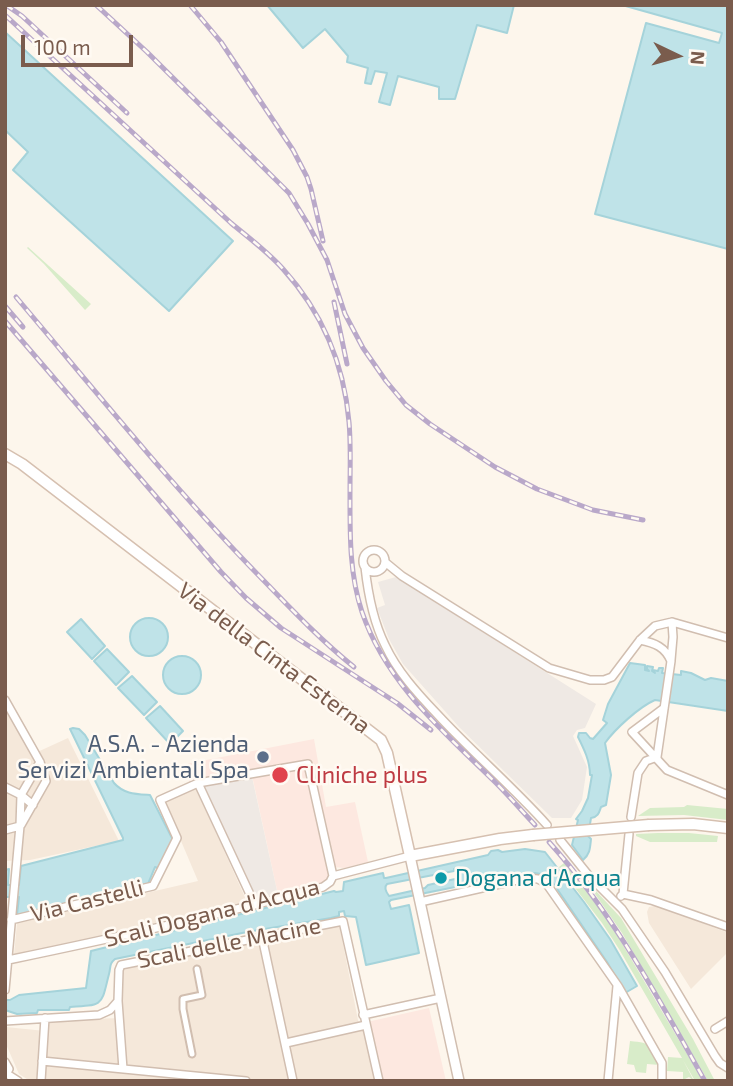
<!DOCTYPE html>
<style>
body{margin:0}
#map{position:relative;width:733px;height:1086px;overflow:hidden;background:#fdf6ec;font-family:"Exo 2",sans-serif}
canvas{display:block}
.frame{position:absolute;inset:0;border:7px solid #7a5c4d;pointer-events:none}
.north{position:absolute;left:642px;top:21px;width:70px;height:70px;-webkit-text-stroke:5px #fffaf3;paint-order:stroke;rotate:95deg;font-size:19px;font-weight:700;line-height:28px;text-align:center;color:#7a5c4d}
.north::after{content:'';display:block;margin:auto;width:24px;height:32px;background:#7a5c4d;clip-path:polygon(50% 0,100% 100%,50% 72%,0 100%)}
.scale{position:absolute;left:21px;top:35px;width:112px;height:32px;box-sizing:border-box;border:4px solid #7a5c4d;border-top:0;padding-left:9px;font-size:21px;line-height:24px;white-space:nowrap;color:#7a5c4d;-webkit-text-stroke:5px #fffaf3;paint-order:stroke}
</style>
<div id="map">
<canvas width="733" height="1086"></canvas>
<div class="frame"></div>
<div class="north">N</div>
<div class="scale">100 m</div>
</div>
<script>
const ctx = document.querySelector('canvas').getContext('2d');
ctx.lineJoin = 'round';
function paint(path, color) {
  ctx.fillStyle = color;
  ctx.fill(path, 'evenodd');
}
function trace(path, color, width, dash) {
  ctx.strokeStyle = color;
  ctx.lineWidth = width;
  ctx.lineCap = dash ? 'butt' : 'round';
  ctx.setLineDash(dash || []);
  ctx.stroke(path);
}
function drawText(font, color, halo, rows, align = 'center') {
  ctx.font = font + ' "Exo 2",sans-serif';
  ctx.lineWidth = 5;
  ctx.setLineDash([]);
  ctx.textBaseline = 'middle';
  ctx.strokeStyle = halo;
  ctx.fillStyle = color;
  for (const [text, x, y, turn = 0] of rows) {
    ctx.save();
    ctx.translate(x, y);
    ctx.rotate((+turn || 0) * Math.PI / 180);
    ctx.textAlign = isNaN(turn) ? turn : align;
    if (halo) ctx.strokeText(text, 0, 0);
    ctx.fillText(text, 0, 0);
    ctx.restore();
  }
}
paint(new Path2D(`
 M5,703l28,51 35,-16 51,103 -89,19 -25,1z
 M195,786l53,118 -234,51 3,-32 181,-42 -34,-80z
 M654,906l8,1 66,26v19l-37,37 -42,-66 -2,-11 2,-5z
 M339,924l20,101 4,5 12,51h-345l-11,-7 -14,-32 1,-15 39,4 1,-11 77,-2 -2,-51z`), '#f5e8da');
paint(new Path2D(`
 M314,739l12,68 29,-5 13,60 -24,6 -10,-1 -9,15 -47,13 -27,-124 -62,11 -3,-18z
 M429,1008l17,73h-65l-14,-59z`), '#fde8e0');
paint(new Path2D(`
 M396,577l200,127 -11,24 -8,2 -4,6 14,31 -5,33 -11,18h-19l-93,-91 -56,-63 -14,-25 -12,-31 8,-3 -7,-23z
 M252,777l26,118 -25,6 -52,-116z`), '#efe9e4');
paint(new Path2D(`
 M28,247l63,57 -6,6 -41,-46 -17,-16z
 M687,805l41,4v11l-44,-5 -46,1 12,-8 34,-1z
 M658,833h31l29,3 -1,6h-67l-14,-6v-2z
 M564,863l5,5 41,55 93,158h-8l-12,-21 11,21 -5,-4 -4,2h-2v-7l-16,-1 1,-14 14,1 -63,-109 -17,-26 -43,-56z
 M584,878l37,40 72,121 22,42h-7l-86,-148z
 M630,1041c23,2 20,4 30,24l-13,-1 -1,9 -10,-1 -2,-7 -7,-1z`), '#d8ecc9');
const water = new Path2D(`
 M267,5h247l-7,28 -30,-8 -22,74h-16v-12l-41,-11 -8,29 -11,-3 8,-29 -12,-2 -4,13 -6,-1 3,-15 -21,-6 1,-6 -23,-27 -22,19z
 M622,5h106v244l-133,-35 51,-191 73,20 3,-10z
 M5,32l228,209 -64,70 -156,-141 15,-18 -23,-22z
 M130 637a19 19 0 1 1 38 0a19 19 0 1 1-38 0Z
 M81,619l24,27 -13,13 -25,-27z
 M107,649l22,23 -13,13 -22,-24z
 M163 675a19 19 0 1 1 38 0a19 19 0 1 1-38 0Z
 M630,663l15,2v5l4,1 -2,-2v-3l6,1 -1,4 3,2 -2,-3 5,1 1,-3h4l-1,5 19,2v-4l10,2 14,7 6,-2 17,3v30l-73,-11c-16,7 -40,29 -50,43l6,32 -5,30 -5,2c-2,6 -3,10 -10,11l-3,18 3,3c-1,10 -1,15 -8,21l-11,-15 6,-25 -2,-1 6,-8 6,-13 4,-23h-2c0,-14 -6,-26 -12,-38l1,-4h7l4,5 3,1 14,-16 -4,-3 5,-16z
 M132,676l25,26 -13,13 -26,-27z
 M160,706l23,25 -13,13 -24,-26z
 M73,728l6,1 6,6 29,48c10,11 21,11 36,12l23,45 -15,28 -3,-1 -7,17 -131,31 2,-18h-13l-1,18v-45l4,-1 -1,16h11l2,-19 102,-26v-2l-53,-109z
 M525,849l20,3 39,50 26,37 27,47 -12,7 -18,-31 -56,-82 -10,-6 -6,-1 -74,16 -1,-3 -69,14 -2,2 2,7 18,-4 10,48 -53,12 -10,-48 -11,-1 -1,-5 -5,1v4l-8,2 -84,14 -132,27c-6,5 -4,8 -6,15 -8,31 -4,31 -39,33l-1,3h-31l-1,3 -20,1 -12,-4v-10h5l9,-5 67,-7 5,-37 243,-60 2,1 7,-1 1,-9 39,-9 1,5h2l102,-23 3,-4 7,-1 4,2zM457,868l2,13 -3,1 -1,-3 -27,6 -3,3 -36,8c-3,-4 -5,-9 -2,-12l67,-13v-2z`);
paint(water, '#bfe3e8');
trace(water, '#a5d3da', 2);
const pedestrian = new Path2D(`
 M192,1054l-9,-45v-10l19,-4 -5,-26`);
const minor = new Path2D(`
 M363 561a11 11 0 1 1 22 0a11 11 0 1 1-22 0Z
 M385,562l17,14 147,92 41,12h14l8,-3 28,-37 15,-14 17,-4 56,16
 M365,567c3,27 8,54 20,78 12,26 32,48 52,69 35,38 75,72 110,111
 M640,640c15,3 25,7 31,21l-14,96
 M671,660l2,-23 -1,-15
 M5,700l35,62 6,19 -25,44
 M664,708l-32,24 35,38 61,25
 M198,783l57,122
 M5,787l16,8 12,10
 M631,817l7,-44 8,-12 11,-4
 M5,830l15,-4
 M560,840l29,36 33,33 43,63 50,84 5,7 8,5
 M623,894l28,6 77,27
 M621,896l2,-2 6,-60
 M420,902l106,-24 12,1 8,4 72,103 44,77v18
 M11,920l142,-34 24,-48 -17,-38 38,-17 110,-19 25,112
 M262,937l31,144
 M8,960c106,-22 211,-45 315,-73l7,-5 3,-6 77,-20
 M5,990l15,-164 1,-31 19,-33
 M118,1001l5,68
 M363,1015l78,-17
 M5,1021l94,-6 11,-5 8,-9 1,-31 2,-5 222,-44 36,160
 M715,1029l13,-8
 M286,1043l80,-18
 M42,1061l204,20
 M5,1062l4,7 -4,6
 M7,1074l11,7
 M41,1081l4,-63
 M608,1081l9,-95`);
const tertiary = new Path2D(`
 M410,856l49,225`);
const secondary = new Path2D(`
 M5,454l17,10 359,276 6,13 23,103 90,-17 33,-4
 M649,825l44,-1 35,4`);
trace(pedestrian, '#d1beb0', 9);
trace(minor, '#d1beb0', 10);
trace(tertiary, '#d1beb0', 12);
trace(secondary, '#d6c0b0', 13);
trace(pedestrian, '#fff', 5);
trace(minor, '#fff', 7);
trace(tertiary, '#fff', 9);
trace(secondary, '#fff', 10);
const rail = new Path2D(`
 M6,5l16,11 105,97
 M96,5l51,47 142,141 19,31 19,36 18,54 18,34 23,33 20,24 24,19 65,43 42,22 56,21 50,10
 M190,5l31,37 72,108 14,27 4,12 12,52
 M5,15l226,208c18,15 37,29 52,46 39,43 61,95 66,153 2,23 1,46 1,69 0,42 -1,82 12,121 24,71 82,120 133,170 14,14 27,29 40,43
 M16,297c83,98 163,198 253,289 27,28 54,56 85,81
 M334,302l13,62
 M5,306l18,21
 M5,321l216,251 25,26 35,30 116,75 34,27
 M549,842c64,71 109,156 156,239`);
trace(rail, '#b9a8c9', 5);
trace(rail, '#fffaf3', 2.5, [8]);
const secondaryBridge = new Path2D(`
 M533,835l116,-10`);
trace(secondaryBridge, '#d6c0b0', 13, []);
trace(secondaryBridge, '#fff', 10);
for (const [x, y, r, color] of [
 [263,757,7,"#5c6f8a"],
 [280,775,9,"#e0444e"],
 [441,878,7,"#0f9aa8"]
]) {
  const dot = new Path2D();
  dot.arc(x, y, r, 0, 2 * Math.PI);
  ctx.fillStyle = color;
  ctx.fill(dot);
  trace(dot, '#fffaf3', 2.5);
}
drawText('23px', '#7a5c4d', '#fffaf3', [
 ["Via della Cinta Esterna",274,658,37],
 ["Via Castelli",87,901,-14],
 ["Scali Dogana d'Acqua",212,913,-14],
 ["Scali delle Macine",229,943,-11]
]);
drawText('23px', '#4e5e75', '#fffaf3', [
 ["A.S.A. - Azienda",249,744],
 ["Servizi Ambientali Spa",249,770]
], 'right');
drawText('23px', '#be3a42', '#fffaf3', [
 ["Cliniche plus",296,775]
], 'left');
drawText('23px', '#0d838f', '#fffaf3', [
 ["Dogana d'Acqua",455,878]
], 'left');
</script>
